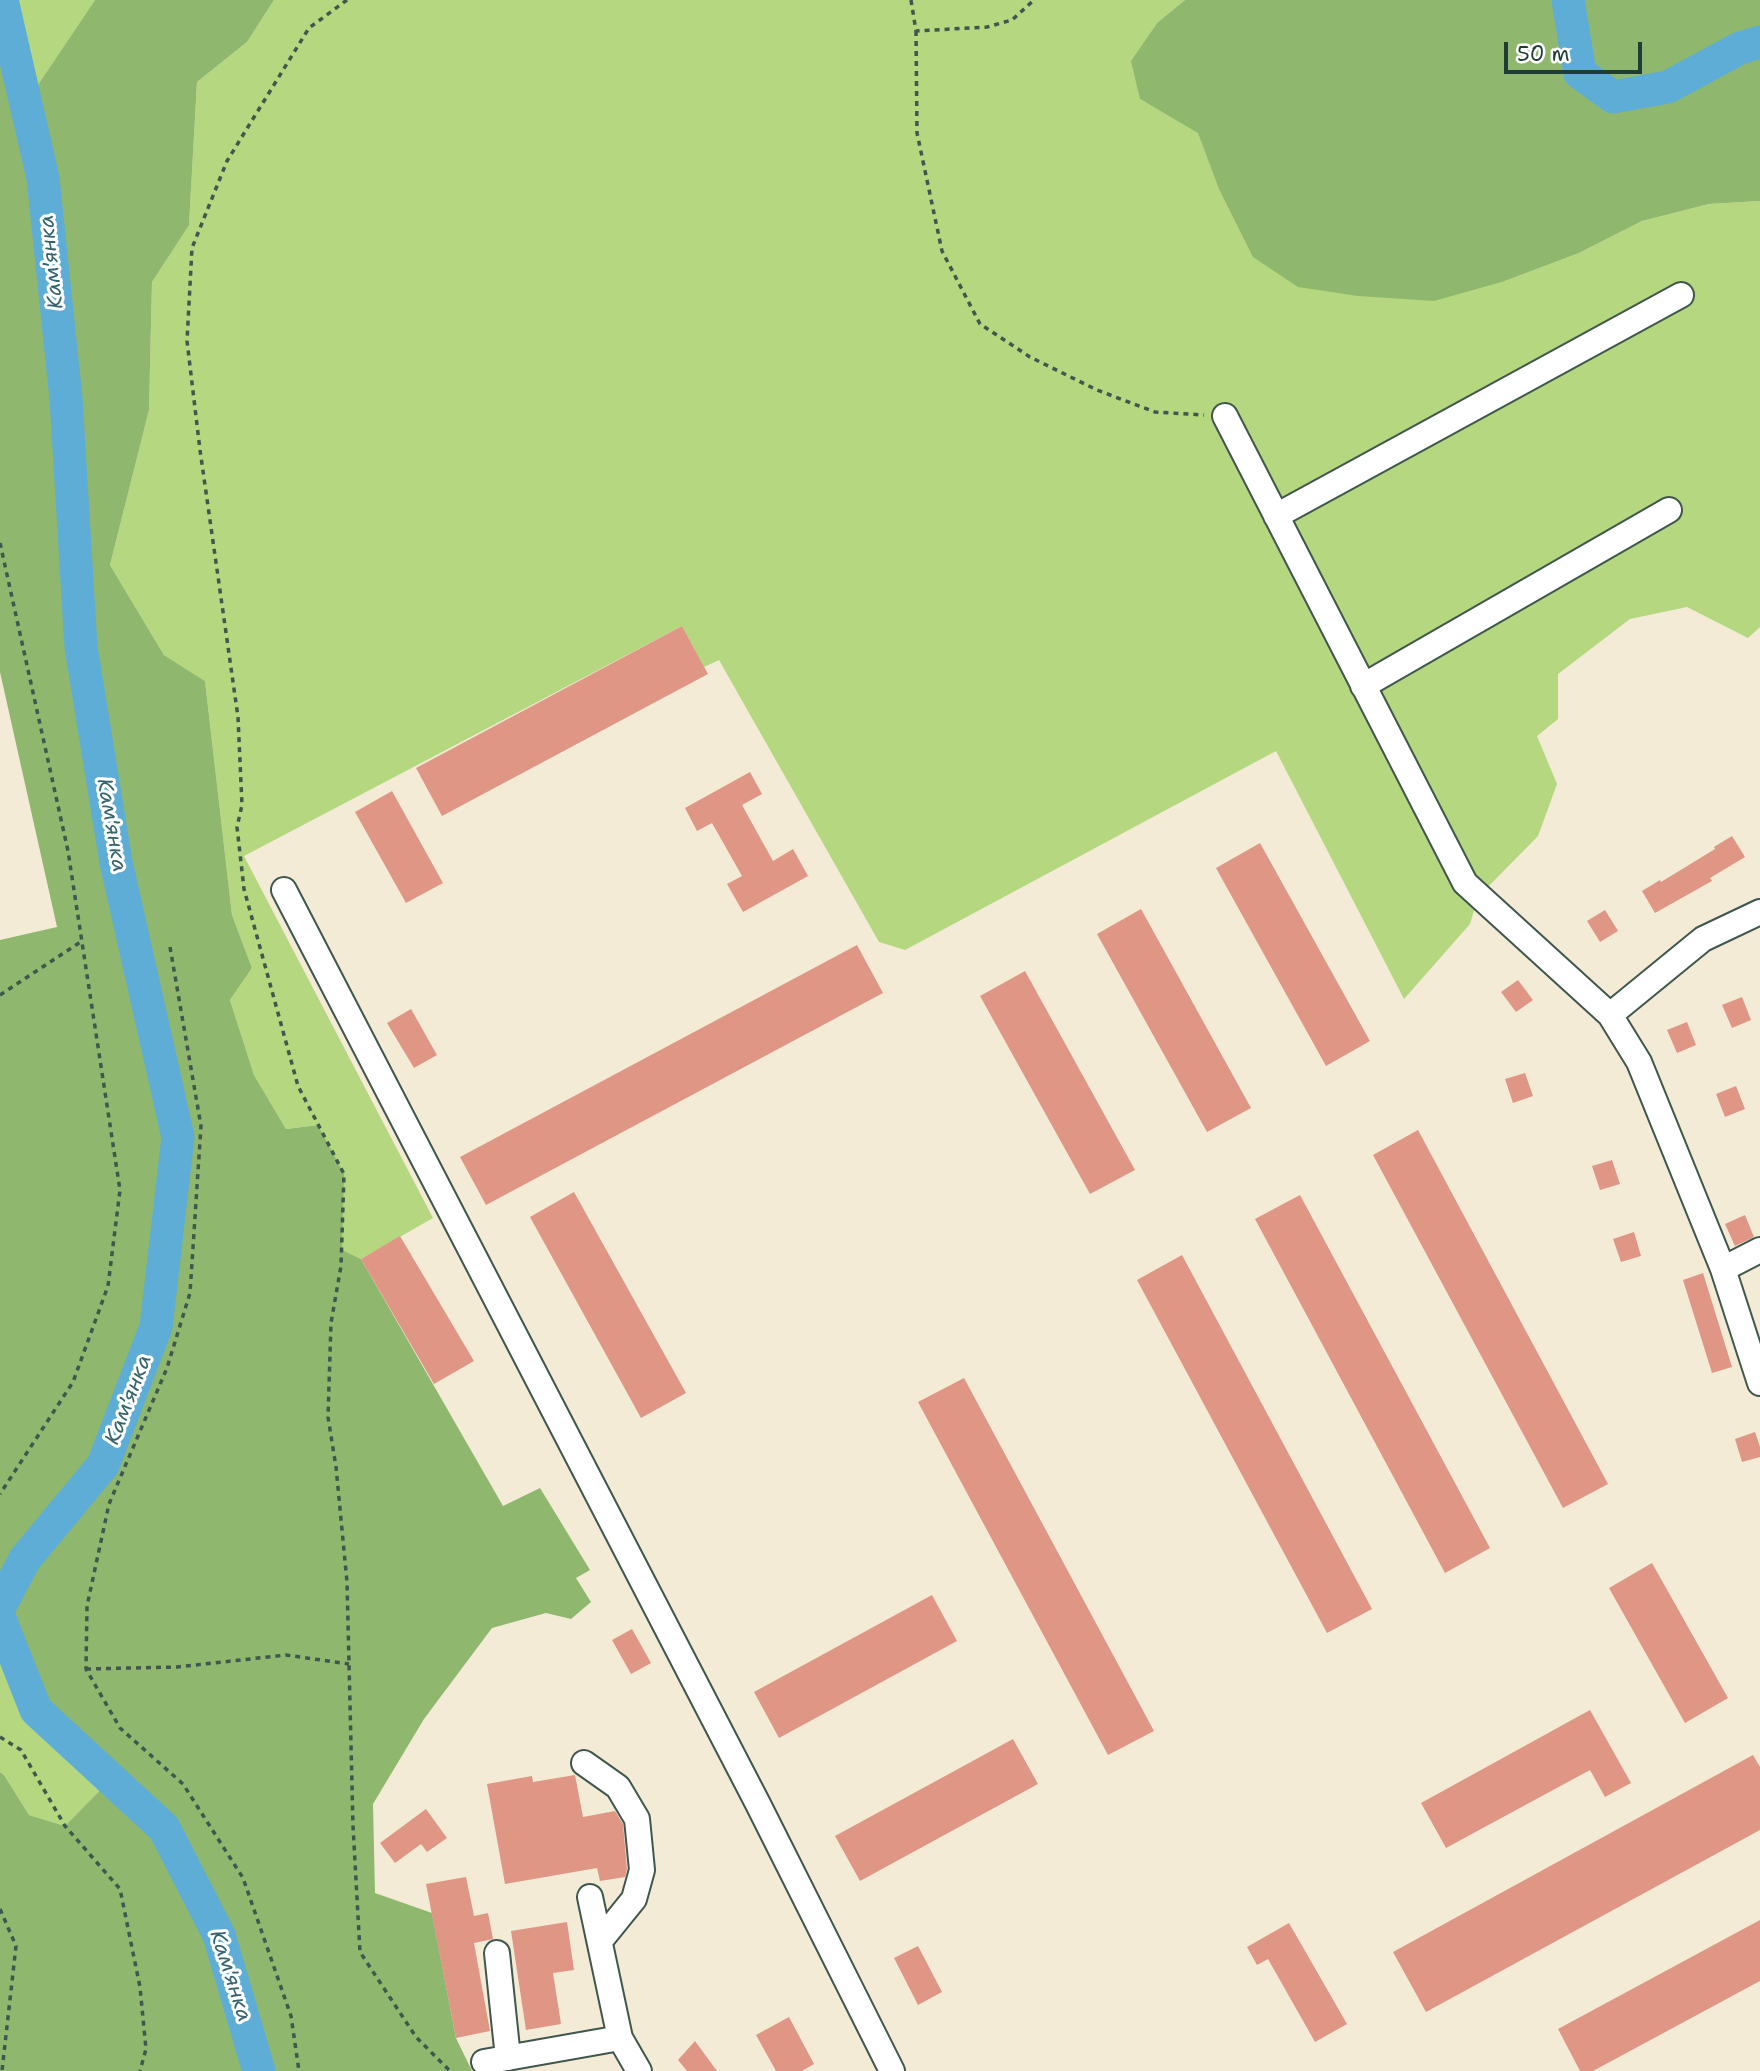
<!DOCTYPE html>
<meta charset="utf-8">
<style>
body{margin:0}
#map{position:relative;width:1760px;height:2071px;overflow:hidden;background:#f3ebd6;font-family:"Shantell Sans",sans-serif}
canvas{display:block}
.scale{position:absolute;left:1504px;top:42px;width:138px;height:32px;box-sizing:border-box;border:4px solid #1f3d34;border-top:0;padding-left:9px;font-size:21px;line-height:24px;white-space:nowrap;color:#1f3d34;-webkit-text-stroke:5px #fff;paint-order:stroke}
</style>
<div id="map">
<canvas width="1760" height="2071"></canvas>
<div class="scale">50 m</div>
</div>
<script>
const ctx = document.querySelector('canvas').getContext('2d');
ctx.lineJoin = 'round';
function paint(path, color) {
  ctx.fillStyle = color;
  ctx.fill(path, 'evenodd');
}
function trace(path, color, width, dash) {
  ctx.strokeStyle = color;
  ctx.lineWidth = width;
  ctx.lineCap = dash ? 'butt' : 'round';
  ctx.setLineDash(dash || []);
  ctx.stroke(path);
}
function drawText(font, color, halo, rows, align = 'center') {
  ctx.font = font + ' "Shantell Sans",sans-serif';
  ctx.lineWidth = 6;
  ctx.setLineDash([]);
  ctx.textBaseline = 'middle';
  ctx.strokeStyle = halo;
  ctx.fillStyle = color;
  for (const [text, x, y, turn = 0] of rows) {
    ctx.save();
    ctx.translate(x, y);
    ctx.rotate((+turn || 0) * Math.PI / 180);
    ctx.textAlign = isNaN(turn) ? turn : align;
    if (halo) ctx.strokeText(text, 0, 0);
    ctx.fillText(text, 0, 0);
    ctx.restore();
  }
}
paint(new Path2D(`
 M2,0h93l-69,104z
 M274,0h911l-27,22 -18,77 58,33 20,55 287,94 74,-28 63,-32 67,-17 51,-3v426l-12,11 -61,-31 -57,12 -72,55v45l-21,17 20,48 -19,52 -60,61 -8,27 -66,75 -128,-248 -371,199 -26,-8 -160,-282 -15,7 -22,-41 -438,230 189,362 -72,41 -20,-9 2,-76 -25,-49 -32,4 -32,-54 -24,-75 22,-32 -20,-53 -27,-234 -41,-26 -54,-90 39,-155 3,-128 37,-58 8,-142 50,-40z
 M0,1619l36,91 75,69 -46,47 -36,-11 -25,-40 -4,-3z`), '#b4d77f');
paint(new Path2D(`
 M0,0l26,103 69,-103h179l-27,42 -50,40 -8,143 -37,57 -3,128 -39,155 54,90 41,26 27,234 20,53 -22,32 24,75 32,54 32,-4 26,49 -2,76 19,9 142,247 37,-18 50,82 -14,8 15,24 -20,17 -25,-6 -54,15 -68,91 -51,85 2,89 57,20 24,125 16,33h-472v-299l4,3 25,40 36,11 46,-47 -75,-69 -36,-91v-679l57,-13 -57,-255z
 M1185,0h575v201l-51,3 -67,17 -63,32 -74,28 -71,20 -76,-5 -60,-9 -45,-30 -35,-70 -20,-54 -58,-34 -9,-38 27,-39z`), '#8fb86e');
trace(new Path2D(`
 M1568,0l12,73 33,24 55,-10 72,-39 20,-6
 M0,1606l25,-47 78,-94 53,-138 22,-190 -62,-275 -35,-215 -15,-249 -23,-220 -41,-178
 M0,1619l36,91 128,118 55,107 40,136`), '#5dadd7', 33);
paint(new Path2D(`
 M682,626l26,48 -266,142 -26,-48z
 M750,772l12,22 -20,11 31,56 20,-12 15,27 -65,36 -16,-28 15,-8 -30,-53 -15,8 -12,-23z
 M392,791l51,92 -37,20 -51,-91z
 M1732,836l13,21 -35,21 2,3 -57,32 -13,-22 18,-11 1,2 54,-33 -1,-2z
 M1260,843l110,198 -44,25 -110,-198z
 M1141,909l110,199 -44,24 -110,-198z
 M1605,910l13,21 -18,11 -13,-21z
 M857,945l26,48 -397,212 -26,-48z
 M1025,971l110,199 -45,24 -110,-198z
 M1518,980l15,20 -17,12 -15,-20z
 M1742,997l9,23 -19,8 -10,-23z
 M411,1009l26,46 -23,13 -27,-45z
 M1687,1022l9,23 -19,8 -10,-23z
 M1525,1073l8,23 -20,7 -8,-24z
 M1736,1086l9,23 -20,8 -9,-23z
 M1418,1130l190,354 -45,24 -190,-353z
 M1612,1160l8,24 -20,6 -8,-24z
 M574,1192l112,201 -45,25 -111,-201z
 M1300,1195l190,353 -45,25 -190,-354z
 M1745,1215l9,22 -19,9 -10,-22z
 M1634,1232l7,24 -20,6 -8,-23z
 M400,1236l74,125 -40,23 -73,-125z
 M1182,1255l190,354 -45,24 -190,-353z
 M1703,1273l29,94 -20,6 -29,-93z
 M964,1378l190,353 -46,24 -190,-353z
 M1755,1432l5,15v10l-18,5 -7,-23z
 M1652,1563l76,135 -43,25 -76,-135z
 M932,1595l25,46 -178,97 -25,-46z
 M632,1629l19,34 -20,11 -19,-34z
 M1590,1710l41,73 -26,14 -15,-27 -144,78 -25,-45z
 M1013,1739l25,45 -178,97 -25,-45z
 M1753,1755l7,12v63l-334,182 -33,-60z
 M575,1775l8,42 32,-6 8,13 4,45 -2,8 -25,4 -3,-13 -92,16 -18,-100 45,-8 1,6z
 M426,1809l21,29 -20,14 -6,-8 -26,19 -15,-20z
 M466,1877l8,39 14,-3 5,26 -19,4 16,88 -34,7 -30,-154z
 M1760,1920v61l-167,90h-13l-22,-42z
 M567,1922l7,48 -21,3 8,51 -35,6 -15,-99z
 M1289,1923l58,101 -32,18 -47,-83 -11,6 -10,-18z
 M918,1946l24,46 -24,13 -24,-47z
 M789,2017l25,47 -12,7h-26l-20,-36z
 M695,2041l22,30h-30l-9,-11z`), '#df9685');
const minor = new Path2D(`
 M1225,416l240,467 145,132
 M1276,516l405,-221
 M1363,686l306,-176
 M284,890l474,914 134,267
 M1760,912l-57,27 -93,76 29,47 84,207 37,114
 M1723,1269l37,-19
 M584,1763l34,24 19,32 5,51 -8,29 -34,42
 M590,1897l30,141
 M497,1953l11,105
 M484,2062l136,-24 19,33`);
trace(minor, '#3f574c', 28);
trace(new Path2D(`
 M347,0l-38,28 -82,133 -35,87 -5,93 13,109 38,267 4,88 -5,22 7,62 54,197 46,88 -3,92 -10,57 -3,94 8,50 11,115 6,244 7,126 56,85 34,34
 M911,0l5,31 71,-4 25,-7 22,-20
 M916,31l1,102 25,118 38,73 50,33 67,33 58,22 49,3
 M0,543l68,308 52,339 -12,96 -35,96 -73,112
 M170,947l31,179 -11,167 -23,75 -58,136 -22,102 -1,63 34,59 63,56 60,94 48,138 8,55
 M0,995l82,-54
 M86,1669l91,-2 109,-12 63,9
 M0,1737l21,13 44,76 55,63 20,98 6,62 -6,22
 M0,1909l16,37 -14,125`), '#3f574c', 3.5, [5, 5]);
trace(minor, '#fff', 24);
drawText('italic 21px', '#35646d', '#fff', [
 ["Кам'янка",52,262,-96],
 ["Кам'янка",111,825,80],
 ["Кам'янка",129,1400,-69],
 ["Кам'янка",230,1976,72]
]);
</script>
